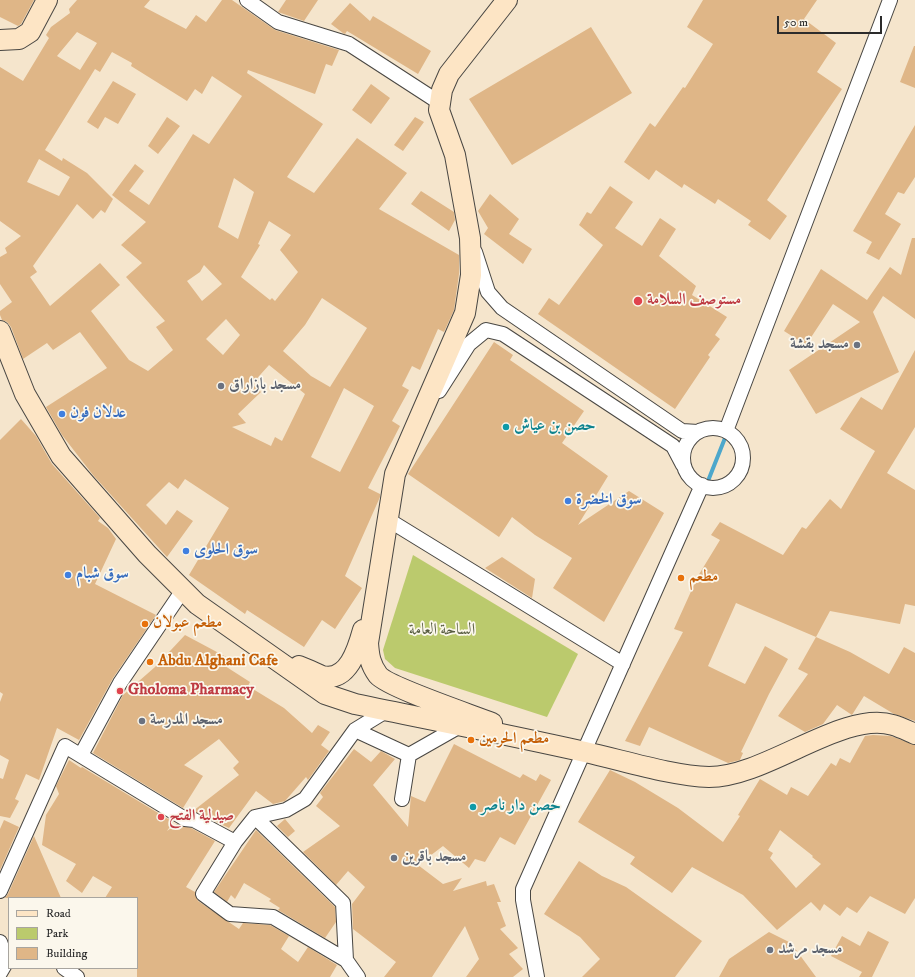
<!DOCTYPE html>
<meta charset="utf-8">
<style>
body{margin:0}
#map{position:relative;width:915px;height:977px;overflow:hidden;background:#f5e5cc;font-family:"IM FELL DW Pica",serif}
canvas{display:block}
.legend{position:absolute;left:8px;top:897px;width:130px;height:72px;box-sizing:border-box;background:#fbf7ec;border:1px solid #a8a59f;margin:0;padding:5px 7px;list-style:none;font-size:12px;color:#2b2b2b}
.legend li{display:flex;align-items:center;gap:8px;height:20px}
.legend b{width:20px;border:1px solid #a8a59f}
.scale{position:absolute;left:777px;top:16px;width:105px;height:18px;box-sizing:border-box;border:2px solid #2b2b2b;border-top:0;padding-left:5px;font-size:12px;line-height:14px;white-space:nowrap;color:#2b2b2b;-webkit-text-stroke:3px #fbf7ec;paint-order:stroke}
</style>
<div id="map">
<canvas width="915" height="977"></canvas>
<ul class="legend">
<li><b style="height:5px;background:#fde5c5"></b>Road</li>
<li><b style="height:11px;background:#bbca6d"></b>Park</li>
<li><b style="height:11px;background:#dfb687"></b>Building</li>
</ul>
<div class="scale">50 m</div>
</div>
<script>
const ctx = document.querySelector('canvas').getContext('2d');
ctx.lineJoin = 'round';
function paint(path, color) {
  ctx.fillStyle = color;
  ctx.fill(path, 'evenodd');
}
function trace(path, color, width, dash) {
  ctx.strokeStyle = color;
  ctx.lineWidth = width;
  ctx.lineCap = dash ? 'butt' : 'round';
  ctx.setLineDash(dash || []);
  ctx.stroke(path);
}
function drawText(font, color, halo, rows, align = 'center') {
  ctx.font = font + ' "IM FELL DW Pica",Amiri,serif';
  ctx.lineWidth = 3.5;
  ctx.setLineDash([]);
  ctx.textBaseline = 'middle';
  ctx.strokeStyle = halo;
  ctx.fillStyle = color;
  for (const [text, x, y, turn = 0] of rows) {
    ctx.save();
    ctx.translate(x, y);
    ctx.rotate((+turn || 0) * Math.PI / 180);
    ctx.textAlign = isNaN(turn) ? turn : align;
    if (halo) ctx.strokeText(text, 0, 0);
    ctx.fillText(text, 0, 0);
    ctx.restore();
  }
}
paint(new Path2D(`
 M413,555l165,99 -31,63 -152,-49 -10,-9 -2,-9z`), '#bbca6d');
trace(new Path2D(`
 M706,486l21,-53`), '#4da7cb', 4);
paint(new Path2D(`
 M0,0h34l-13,24 -3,2 -18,-9z
 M77,0h73l-6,7 42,22 10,-14 10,7 16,-22h10l43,30 64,20 -7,16 -6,-2 -11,30 -67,-24 -1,3 76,51 -36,53 27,16 43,-55 50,35 -28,36 80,46v19l-5,36 -10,22 -6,-3 -18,41 -8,-4 -10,20 7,4 -17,31 8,5 -32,62 12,6v3l-35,79 17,12 -27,41 -13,-9 -18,27 -57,-37 -2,4 -56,-39 40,-67 -44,-29 -7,10 -9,-7 -23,23 20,20 11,-15 16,11 -26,36 -74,-82 -31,-40 -16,-28 61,-39 -27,-36 -27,18 -6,-7 -24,16 -12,-32 -4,-5 -5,-2 -2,-5v-4l12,-9 -12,-18v-27l7,-4 -2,-5 16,-12 -21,-15v-154l23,14 26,-43 -3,-3 5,-8 19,-14 -1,-4zM77,32l20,11 -17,27 -23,-14zM112,52l20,11 -1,3 56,35 8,-12 7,5 10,-18 30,20 -33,48 -16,-10 -44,71 -20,-14 15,-20 -9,-7 -23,31 34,27 -25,23 21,18 -16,14 39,44 -9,6 17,23 -25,21 -19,-11 -38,-49 29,-26 -20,-22 -50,43 -20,-29 7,-5 -4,-6 44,-62 16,15 8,-9 4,3 8,-14 -26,-26 -24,-15 -1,3 -17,-11 50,-81 5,3zM39,159l31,18 -11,19 -32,-14zM234,178l20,14 -16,47 -20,-12zM269,221l22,14 -11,15 18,22 -23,29 -3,-3 -2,2 -29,-23 19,-32 -2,-1zM204,265l18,19 -20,17 -15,-20 13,-9zM322,298l45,30 -37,59 -19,-11 -28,-25 22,-26zM226,319l14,16 -17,20 -17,-16zM269,365l36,29 -23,47 -7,-4 -4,9 -39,-19 14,-4 -8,-9 23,-22 -9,-8zM344,388l30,18 -34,66 -29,-15z
 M286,0h32l-14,21 -26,-9z
 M703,0h114l-13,19 32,24 -19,29 25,17 -75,111 20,16 -17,24 -22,-15 3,-4 -33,-22 -3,5 -31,-20 -2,4 -26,-18 -7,10 -25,-18 26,-39 5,4 28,-40 2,1 28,-44 -26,-17z
 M350,3l20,18 3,-5 58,35 -13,23 -71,-43 -2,3 -2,-1 -12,-9z
 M591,27l41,66 -120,72 -43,-66z
 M914,46h1v42l-15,-6z
 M113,81l23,13 -18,30 -13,-7 -7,12 -11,-7z
 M371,84l19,14 -19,26 -19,-14z
 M167,117l13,9 -22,28 -10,-8z
 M415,117l9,5 -21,29 -9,-6z
 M915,125v52l-11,17 -6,-2 -13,22 16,10 -22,36 -13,-7 6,-11 -19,-11z
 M610,186l23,16 -18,26 27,18 18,-28 16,11 -17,27 37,30 -4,9 35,22 -12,18 5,4 -12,16 2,2 -35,52 -137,-95 11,-16 10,7 44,-60 -24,-20 8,-13 4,2z
 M421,191l33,21 1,8 -6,11 -38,-27z
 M490,194l29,25 -10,15 23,15 -9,15 -39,-30 4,-6 -10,-17z
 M912,238h3v81l-32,-23 -10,16 26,60 -83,42 -27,-44 71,-48 -27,-18 -27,41 -22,-14 37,-62 46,31 23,-33 11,8z
 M494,342l19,13 -3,5 74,51 -22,32 46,33 -30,49 51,-34 35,22 -60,109 -51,-34 19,-30 -37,-23 -23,-18 -13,20 -91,-63z
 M915,350v77l-28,46 28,17v116l-10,-2 -5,20 -70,-13 -14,26 34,15 39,22 15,-27 11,6v68l-21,-7 -30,-18 -12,19 -15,-10 -14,19 -18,8 -27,-16 30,-42 -10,-5 18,-32 -80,-34 -28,63 37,18 20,-38 23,13 -19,35 -28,58 2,1 -3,7 -12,3 -79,-36 -9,19 -15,-5 58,-109 -9,-3 24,-53 22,-36 -9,-5 9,-13 63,33 19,-28 4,2 24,-30 11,10 34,-58 -35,-22 21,-32 21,13z
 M21,419l15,17 16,28 48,54 -2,3 10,7 8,11 -21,45 61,31 -43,63 -34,62 -22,-12 -18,52 -13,-6 -11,25 4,2 -9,17 -10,-2v-38l3,1 6,-19 -9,-5v-53l3,-8 -3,-2v-252z
 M502,557l33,22 -3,19 -47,-30z
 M185,635l45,24 -5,7 25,16 -2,4 36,22 28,25 6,-8 12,7 -9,13 8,6 -21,29 -2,-3 -21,24 -12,3 -17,-13 -27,37 -36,-17 46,-36 -6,-7 6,-6 -20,-23 -35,26 19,11 -20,32 -90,-55 30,-58 32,-28z
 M873,735l18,1 24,9v153l-10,16 -35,-18 -13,17 -10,-6 -7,9 -16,-12 -4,7 -9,-9 -34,28 -34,-35 -51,-28 -20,26 -42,-29 5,-7 -57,-35 32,-52 25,12 43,26 45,34 17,-26 -2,-1 22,-36 27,16 4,-8 17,9 23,-33 5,3 4,-8 10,5 15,-27zM780,830l33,26 -1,1 9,7 -25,24 -26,-30 3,-5 -5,-3z
 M454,744l66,34 3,-4 13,7 4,-7 11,6 -36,65 -15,-8 -15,25 -10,-3 -6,9 -26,-22 -25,19 25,19 19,-6 -9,13 33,-10 1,5 7,-2 7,18h-4l9,24 -6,3 18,19 -9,6 14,15 -10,8h-47l13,-18 -14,-33 -33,51h-48l12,-15 -43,-33 -1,-25 13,-17 -17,-16 -12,14 -33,-33 37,-26 -24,-20 7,-9 -3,-4 34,-44 17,13 10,-11 14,8 -22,26 35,42 3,-31 14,6z
 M69,760l12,8 1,-1 91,55 -6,9 10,-7 14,4 24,13 -29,46 9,5 3,9 41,28 4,-6 27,2 19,11 -8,13 17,13 10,-15 29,18 -7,12h-193v-79h-32l7,-11 -19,-11 -11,17 -16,-12 10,-17 -34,-19 4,-30 13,-21 -3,-8z
 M285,819l10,12 -7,6 -11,-11z
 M4,820l15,7 -19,43v-41z
 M256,830l79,77 1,15 -11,16 -47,-28 2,-2 -11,-7 2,-2 -27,-16 -9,16 -4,-4 -4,7 -13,-10z
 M34,836l27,62h-56l3,-4z
 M579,861l23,15 24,11 76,54 -27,36h-93l18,-18 -20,-22 -36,-23z
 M868,931l21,11 -17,35h-13l3,-5 -31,-16 11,-20 18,10z
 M769,932l22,11 25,34h-97l10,-18z`), '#dfb687');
const street = new Path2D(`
 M247,0l31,22 71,22 91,59
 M475,252l13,40 14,16 180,123 16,1
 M439,391l30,-47 17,-14 17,4 170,112 10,19
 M683 458a30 30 0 1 1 60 0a30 30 0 1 1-60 0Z
 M726,431l164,-431
 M387,519l236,145
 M355,730l54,25
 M81,755l39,-72 63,-93
 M402,799l7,-44 51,-29
 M255,817l88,86 3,57 12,17
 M235,842l-32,52 27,20 43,3 73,43
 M0,891l65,-145 120,73 9,1 41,22 20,-25 31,-7 19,-11 50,-69 31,-19
 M0,942l7,19 -7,12
 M64,968l13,9
 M537,977l-14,-77v-11l179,-404`);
const secondary = new Path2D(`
 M0,40l19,-1 11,-7 17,-32
 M0,331l25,63 36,62 86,98 50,50 128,90 30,10c77,16 154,31 230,48 37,8 87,24 124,25 58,0 133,-67 184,-52 7,2 15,6 22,9
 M299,666c8,3 16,7 23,10 26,7 36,-28 41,-46
 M492,723c-20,-8 -104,-36 -114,-48 -8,-11 -9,-19 -10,-32l27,-169 70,-161 6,-38 -1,-37 -15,-83 -16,-45 3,-20 7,-16 58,-74`);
trace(street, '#494743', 16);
trace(secondary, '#494743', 22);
trace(street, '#fff', 14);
trace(secondary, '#fde5c5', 20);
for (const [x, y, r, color] of [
 [638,301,5,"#e0444e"],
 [857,345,4,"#6b7280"],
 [221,386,4,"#6b7280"],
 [62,414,4,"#3f7fe0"],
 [506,427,4,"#0f9aa8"],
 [568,501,4,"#3f7fe0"],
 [186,551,4,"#3f7fe0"],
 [68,575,4,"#3f7fe0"],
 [681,578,4,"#e8710a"],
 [145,624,4,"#e8710a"],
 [150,662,4,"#e8710a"],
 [120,691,4,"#e0444e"],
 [142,721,4,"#6b7280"],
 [471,740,4,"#e8710a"],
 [473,807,4,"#0f9aa8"],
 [161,817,4,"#e0444e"],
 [394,858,4,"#6b7280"],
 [770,950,4,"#6b7280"]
]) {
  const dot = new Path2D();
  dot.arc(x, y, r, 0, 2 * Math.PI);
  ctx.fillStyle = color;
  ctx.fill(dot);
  trace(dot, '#fbf7ec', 1.5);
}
drawText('bold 16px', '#be3a42', '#fbf7ec', [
 ["مستوصف السلامة",647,301],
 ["Gholoma Pharmacy",128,691],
 ["صيدلية الفتح",169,817]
], 'left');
drawText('bold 16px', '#5b616d', '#fbf7ec', [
 ["مسجد بقشة",849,345,"right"],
 ["مسجد بازاراق",229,386],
 ["مسجد المدرسة",150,721],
 ["مسجد باقرين",402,858],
 ["مسجد مرشد",778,950]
], 'left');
drawText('bold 16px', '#366cbe', '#fbf7ec', [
 ["عدلان فون",70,414],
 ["سوق الخضرة",576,501],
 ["سوق الحلوى",194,551],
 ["سوق شبام",76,575]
], 'left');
drawText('bold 16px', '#0d838f', '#fbf7ec', [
 ["حصن بن عياش",514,427],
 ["حصن دار ناصر",481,807]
], 'left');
drawText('bold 16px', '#c56008', '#fbf7ec', [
 ["مطعم",689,578],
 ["مطعم عبولان",153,624],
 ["Abdu Alghani Cafe",158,662],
 ["مطعم الحرمين",479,740]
], 'left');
drawText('16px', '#565b3f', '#fbf7ec', [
 ["الساحة العامة",442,631]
]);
</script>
